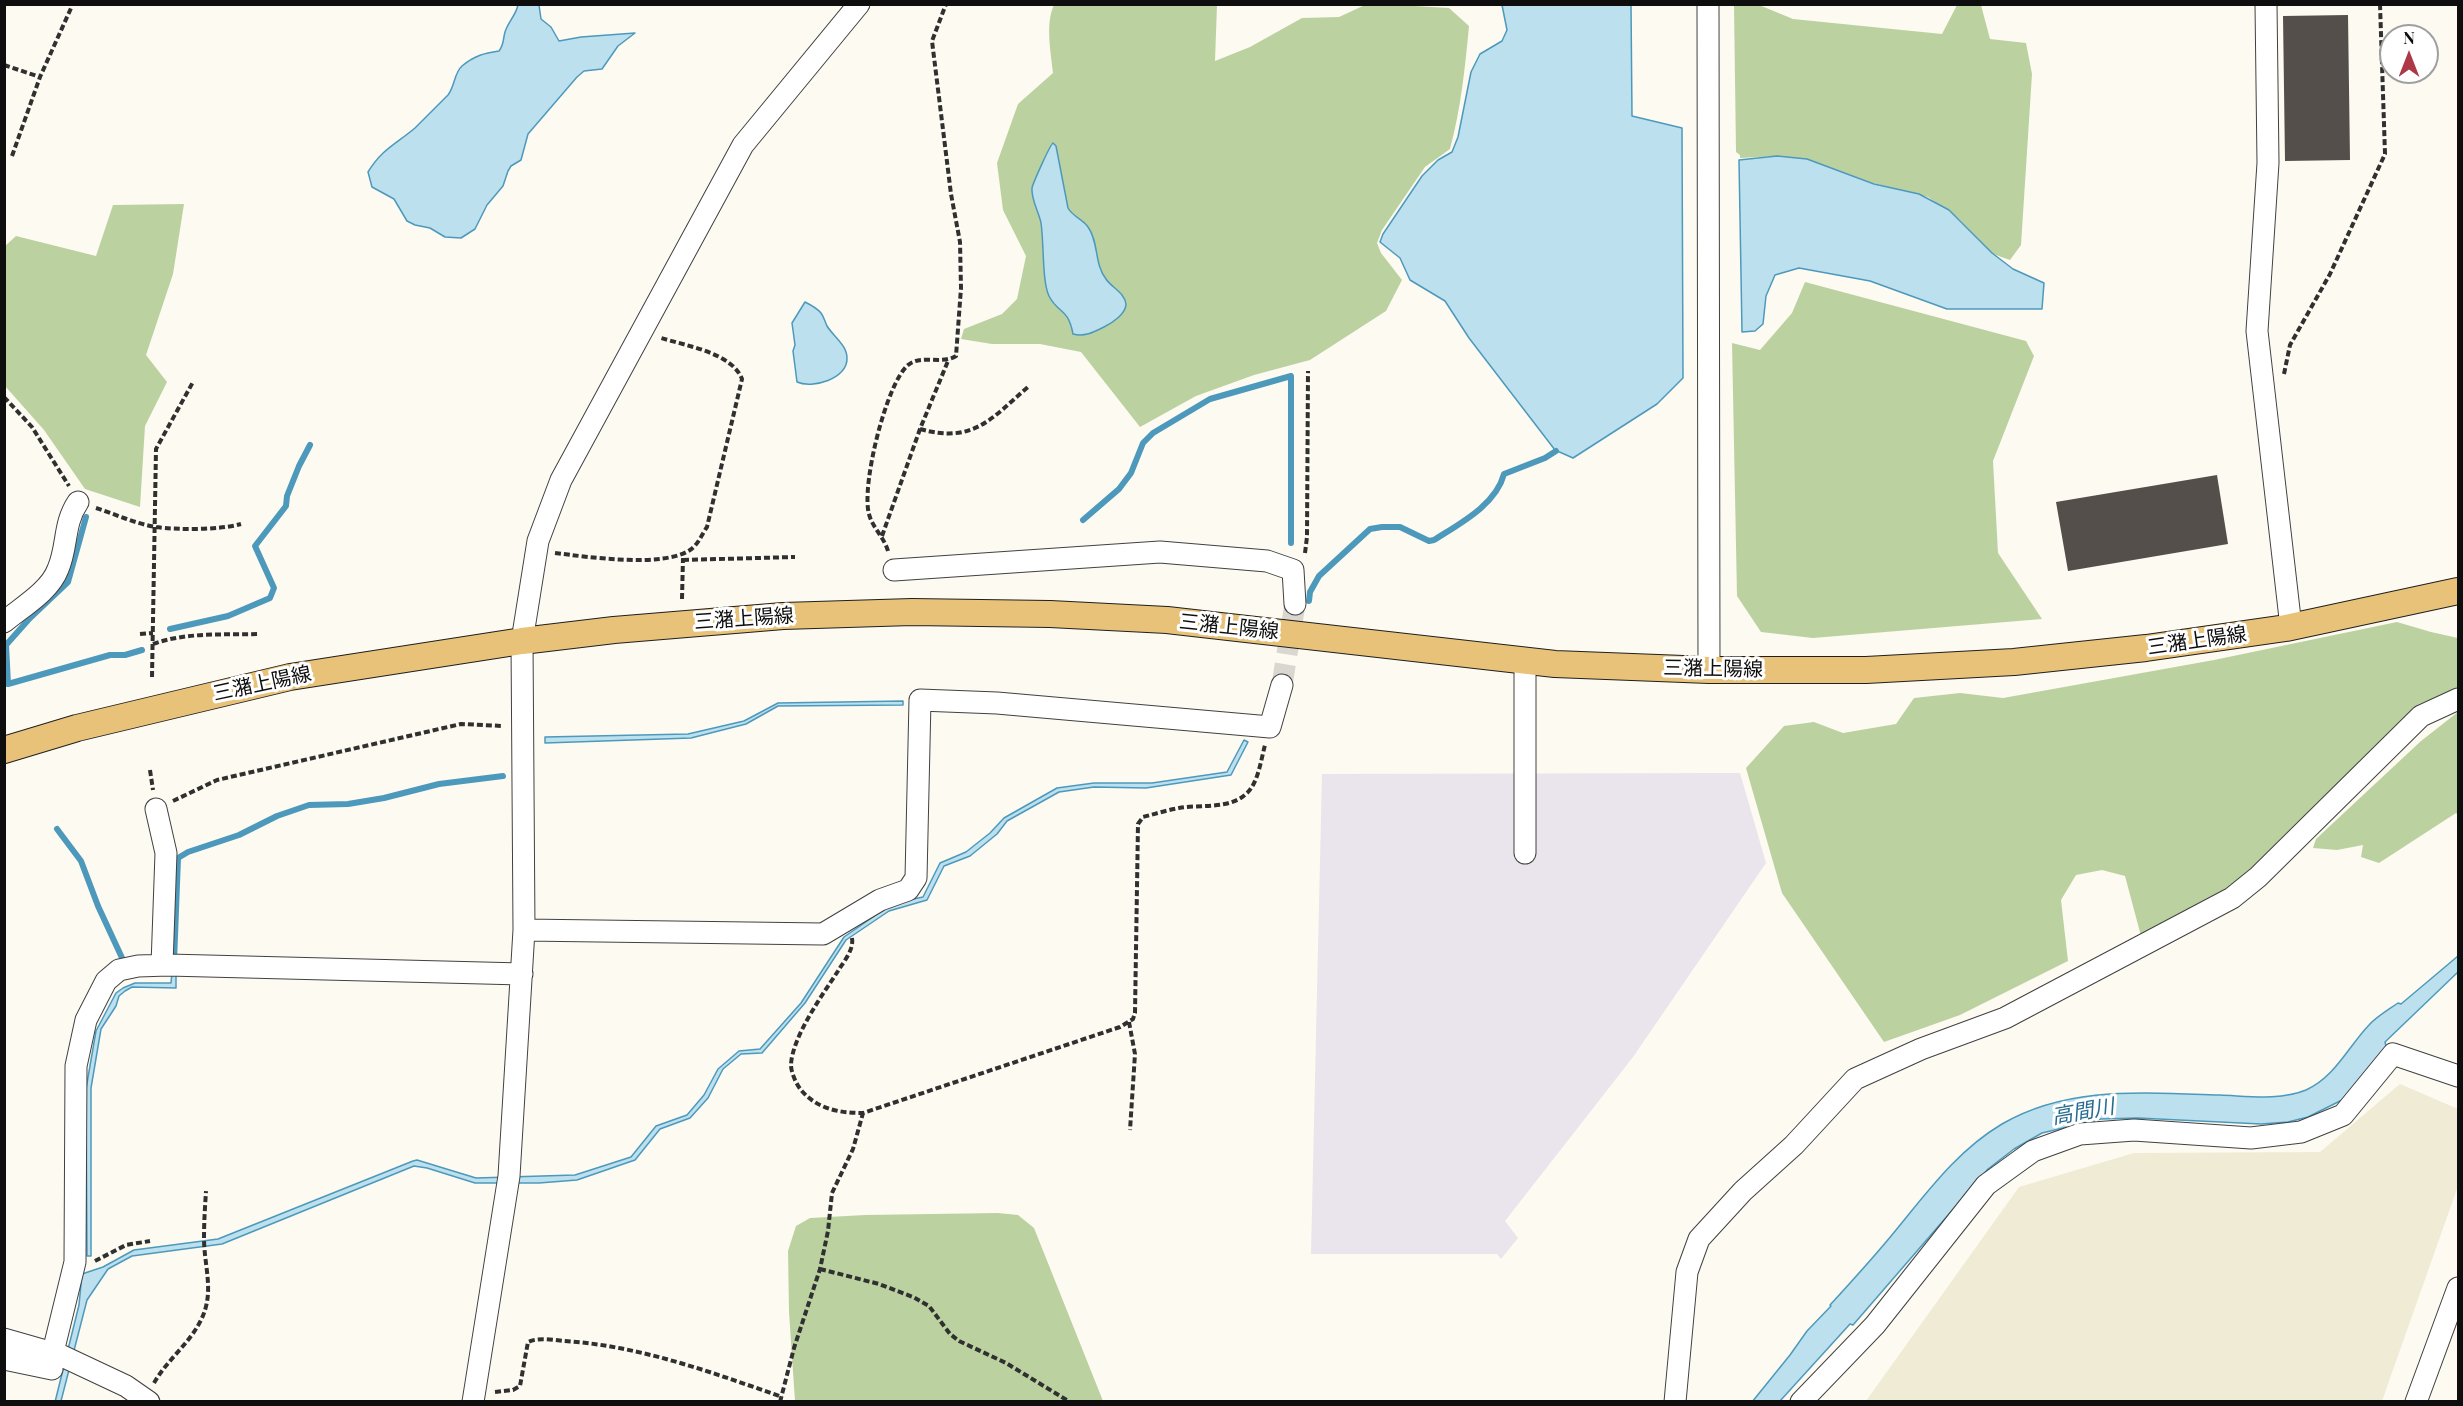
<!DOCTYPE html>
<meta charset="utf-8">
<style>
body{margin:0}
#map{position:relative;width:2463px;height:1406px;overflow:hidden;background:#fdfaf1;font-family:"Playfair Display",serif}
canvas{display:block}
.frame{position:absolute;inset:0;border:6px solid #0e0e0e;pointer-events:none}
.north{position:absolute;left:2379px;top:24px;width:60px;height:60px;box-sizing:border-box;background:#fff;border:2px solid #9f9f9f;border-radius:50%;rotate:0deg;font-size:16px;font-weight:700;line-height:24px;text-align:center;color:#0e0e0e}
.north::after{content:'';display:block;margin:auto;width:21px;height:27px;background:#ac3848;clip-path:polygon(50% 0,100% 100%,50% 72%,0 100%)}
</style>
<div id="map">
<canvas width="2463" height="1406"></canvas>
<div class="frame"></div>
<div class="north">N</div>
</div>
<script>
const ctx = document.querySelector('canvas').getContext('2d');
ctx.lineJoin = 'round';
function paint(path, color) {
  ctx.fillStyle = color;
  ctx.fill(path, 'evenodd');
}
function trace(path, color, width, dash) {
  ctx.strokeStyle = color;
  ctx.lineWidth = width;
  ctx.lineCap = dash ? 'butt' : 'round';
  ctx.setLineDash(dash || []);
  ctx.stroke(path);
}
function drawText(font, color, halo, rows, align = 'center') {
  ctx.font = font + ' "Playfair Display","Noto Sans JP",serif';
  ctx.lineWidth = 6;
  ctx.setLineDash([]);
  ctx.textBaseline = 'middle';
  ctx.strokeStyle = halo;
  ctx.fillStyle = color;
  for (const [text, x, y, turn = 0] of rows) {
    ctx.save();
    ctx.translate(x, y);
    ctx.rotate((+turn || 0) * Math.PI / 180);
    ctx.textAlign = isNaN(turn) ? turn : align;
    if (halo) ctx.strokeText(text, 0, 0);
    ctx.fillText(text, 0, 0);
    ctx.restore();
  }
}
paint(new Path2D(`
 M1740,773l26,90 -133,194 -128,164 13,17 -17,21 -4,-5h-186l11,-480z`), '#eae4ec');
paint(new Path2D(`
 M2400,1084l58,25v77l-76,215h-516l153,-214 115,-34 186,-1z`), '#f0ebd4');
paint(new Path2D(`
 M1054,5h163l-2,56 35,-14 52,-29 37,-1 26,-12h32l52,3 20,18c-4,42 -8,82 -19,123l-25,18 -43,63 -5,13 4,10 21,27 -16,31 -76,49 -56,15 -58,21 -56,31 -59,-75 -41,-8h-48l-31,-5 3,-10 38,-15 15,-15 9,-43 -23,-46 -6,-47 21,-59 35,-31c-2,-21 -8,-49 1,-68z
 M1759,5l34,14 149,15 15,-29h24l9,34 36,4 6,31 -11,171 -11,15 -17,-6 -34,-35 -31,-22 -55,-14 -60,-22 -34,-5 -39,2v-3l-4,-3 -2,-146z
 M184,204l-11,70 -27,81 21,27 -22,44 -5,81 -55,-18 -41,-59 -39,-44v-140l11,-10 80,20 17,-51z
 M1805,282l221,59 8,15 -41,105 5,92 44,66 -229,19 -52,-6 -24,-36 -5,-253 28,7 32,-37z
 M2397,622l34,10 27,6v51l-39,15 -182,180 -96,52 -16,-60 -23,-6 -26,5 -15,25 7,61 -108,54 -76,27 -102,-149 -36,-125 38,-42 30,-4 29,11 53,-9 18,-26 46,-5 43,5 211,-38z
 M2458,712v103l-2,-2 -77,50 -18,-6 2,-12 -26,5 -24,-2 3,-9 105,-98z
 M998,1213l20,2 16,13 69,173h-308l-6,-89 -1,-61 8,-25 14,-8 55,-3z`), '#bbd2a0');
const water = new Path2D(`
 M518,5h21l2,14 10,8 8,14 22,-4 54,-4 -17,13 -16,23 -18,2 -7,6 -49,57 -7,26 -10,6 -3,5 -5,15 -16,19 -12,24 -14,9 -16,-1 -15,-9 -15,-3 -8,-4 -13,-22 -22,-12 -4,-15c14,-23 28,-28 47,-44 11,-11 22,-22 33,-33 7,-9 6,-22 14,-29 12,-10 22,-13 37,-15 5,-6 4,-12 6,-19 3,-10 11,-17 13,-27z
 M1502,5h129l1,111 50,12 1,250 -26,26 -84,54 -18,-8 -86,-112 -24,-37 -35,-21 -10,-22 -20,-16 3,-8 39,-58 16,-16 14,-8 6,-15 13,-65 9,-18 22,-13 5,-11z
 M1053,143l3,3 12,62c5,9 15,11 20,19 11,15 6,37 18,52 5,8 19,14 20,25 0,10 -14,19 -22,23 -10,5 -19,10 -31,7 -5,-27 -15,-20 -24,-38 -7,-14 -5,-54 -8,-73 -2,-11 -10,-23 -9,-35 1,-5 18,-43 21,-45z
 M1777,156l30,3 67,25 45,10 30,16 43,43 21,16 31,14 -2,26h-95l-77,-28 -71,-13 -24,7 -9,21 -3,28 -8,7 -13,1 -3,-172z
 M805,302c6,3 12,6 16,11 3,4 4,9 6,13 6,10 20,19 20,32 1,21 -35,31 -50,24l-4,-31 2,-6 -3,-22z
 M903,701v4l-125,1 -32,18 -55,14 -146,5v-6l143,-3 56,-13 34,-18z
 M1244,740l4,2 -17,33 -85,13 -52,-1 -35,5 -52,29 -10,13 -27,22 -26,10 -17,34 -38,11 -43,29 -41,63 -43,50 -21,1 -18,15 -15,29 -18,20 -30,11 -25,31 -58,20 -38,3h-64l-48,-15 -13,-2 -192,78 -90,12 -24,13 -21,31 -26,101 -6,1 24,-97 3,-31 21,-7 31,-17 84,-11 195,-78 4,-1 59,18 99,-3 56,-18 25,-31 31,-11 17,-20 14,-26 21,-18 21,-2 41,-46 43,-66 42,-29 18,-7 19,-4 17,-34 26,-11 24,-19 14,-15 53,-30 37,-5h58l75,-11z
 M2458,956v16l-73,70 2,8 -37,46 -42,21 -20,5 -27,2 -123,-6 -37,1 -59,14 -28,16 -26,20 -135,156 -3,-1 -70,77 -28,1 38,-47 17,-24 24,-25 -1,-1c23,-25 45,-49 66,-75 32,-39 62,-80 106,-106 67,-39 143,-31 218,-29 28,1 59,6 86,-5 29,-13 42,-43 63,-65 7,-8 19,-15 29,-22l3,1z
 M176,961v27l-44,-1 -7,4 -6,5 -3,10 -15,23 -10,59v168h-4l-1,-167 10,-58 20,-38 7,-5 12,-5h36l2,-21z`);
paint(water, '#bce0ee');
trace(water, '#4d99bc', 1.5);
trace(new Path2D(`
 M86,517l-18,65 -38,36 -24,27 2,39 102,-29h15l17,-5
 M1083,520l36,-31 12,-16 12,-30 10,-10 57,-34 81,-23v167
 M1309,601l1,-9 9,-16 51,-47 12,-2h18l29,14 5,-1c25,-16 62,-35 70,-66l41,-16 11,-7
 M170,629l58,-13 42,-18 4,-10 -19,-42 31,-40 1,-10 12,-30 11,-21
 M57,829l24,32 17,45 25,54
 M174,962l4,-104 10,-6 51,-17 38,-19 32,-11 39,-1 36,-6 55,-14 64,-8`), '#4d99bc', 6);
paint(new Path2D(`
 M2348,15l2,145 -65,1 -2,-145z
 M2217,475l11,69 -160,27 -12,-69z`), '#554f4c');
trace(new Path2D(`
 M1282,685l13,-81`), '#d9d7cf', 21, [21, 10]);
const minor = new Path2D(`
 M1708,4l1,666
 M2266,4l2,159 -11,168 34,296
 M894,570l266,-18 107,9 26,9 2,34
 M4,622c18,-15 46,-31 54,-53 10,-23 5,-45 20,-67
 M1525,660v193
 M156,809l10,44 -4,112
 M524,930l299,4 57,-34 28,-10 8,-12 4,-178 77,3 273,24 12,-42
 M4,1339l56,16 66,31 23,16
 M4,1359l48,10 1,-17 22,-90 1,-196 10,-46 20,-39 13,-11 19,-4 30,-1 354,9
 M473,1402l36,-226 15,-246 -2,-289 16,-100 23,-61 182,-335 116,-141
 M1675,1402l12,-130 12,-33 44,-48 51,-46 61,-66 66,-30 84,-31 227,-120 26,-21 163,-161 37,-17
 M1801,1402l74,-77 111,-140 47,-34 47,-17 54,-4 117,8 50,-6 42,-17 50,-61 65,22
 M2416,1402l42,-114`);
const major = new Path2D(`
 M4,750l73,-22 213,-51 232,-36 92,-11 169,-14 129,-4 138,2 117,6 388,44 154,6h157l148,-8 132,-14 140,-20 172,-37`);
trace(minor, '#414141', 23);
trace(major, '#1f1f1f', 28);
trace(new Path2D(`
 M4,65l36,12
 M12,156l28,-79 32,-71
 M2284,374l6,-29 40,-71 55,-120 -5,-150
 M4,397l28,30 37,59
 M920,429c53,15 71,-10 108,-42
 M96,508c19,6 40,16 60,19 22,3 64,3 85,-3
 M882,536l38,-107 28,-68
 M888,551c-4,-14 -16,-24 -19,-37 -8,-28 17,-130 39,-149 13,-11 33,0 48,-9l5,-68 -1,-46 -9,-48 -19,-153 14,-37
 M555,553c33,4 108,15 135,-3 8,-5 12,-16 17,-23l35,-148c-10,-26 -55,-33 -81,-41
 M1305,553l2,-16 1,-166
 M683,560l112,-3
 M682,599l1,-41
 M140,634l13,-1
 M153,644c33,-12 71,-9 106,-10
 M152,677l4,-228 37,-67
 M150,770l3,20
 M173,801l44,-21 244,-56 42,2
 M852,938c2,12 -8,23 -14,33 -15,23 -46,66 -47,94 0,7 5,19 10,25 16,19 38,23 62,23l257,-86 13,-8 2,-6 3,-189 5,-7c12,-3 24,-7 36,-9 22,-4 51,2 68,-15 11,-10 14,-33 18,-48
 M1129,1022l6,32 -5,76
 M95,1261l31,-16 24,-4
 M820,1269l59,15 34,13 16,9 21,28 9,7 47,22 64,39
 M154,1383c13,-23 36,-40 47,-63 14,-28 3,-53 3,-82 0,-16 1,-31 2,-47
 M495,1392l18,-2 7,-4 8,-44c11,-5 25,-2 37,-1 75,5 146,31 217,56
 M780,1402l14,-54 26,-79 8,-38 4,-38 21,-44 10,-36`), '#303030', 4, [6, 3]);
trace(minor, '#fff', 21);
trace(major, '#e7c278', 26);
drawText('20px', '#0e0e0e', '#fff', [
 ["三潴上陽線",744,619,-4],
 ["三潴上陽線",1229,627,6],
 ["三潴上陽線",2197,641,-8],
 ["三潴上陽線",1713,669,1],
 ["三潴上陽線",262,684,-12]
]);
drawText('italic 21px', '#276c90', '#fff', [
 ["高間川",2083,1112,-10]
]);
</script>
